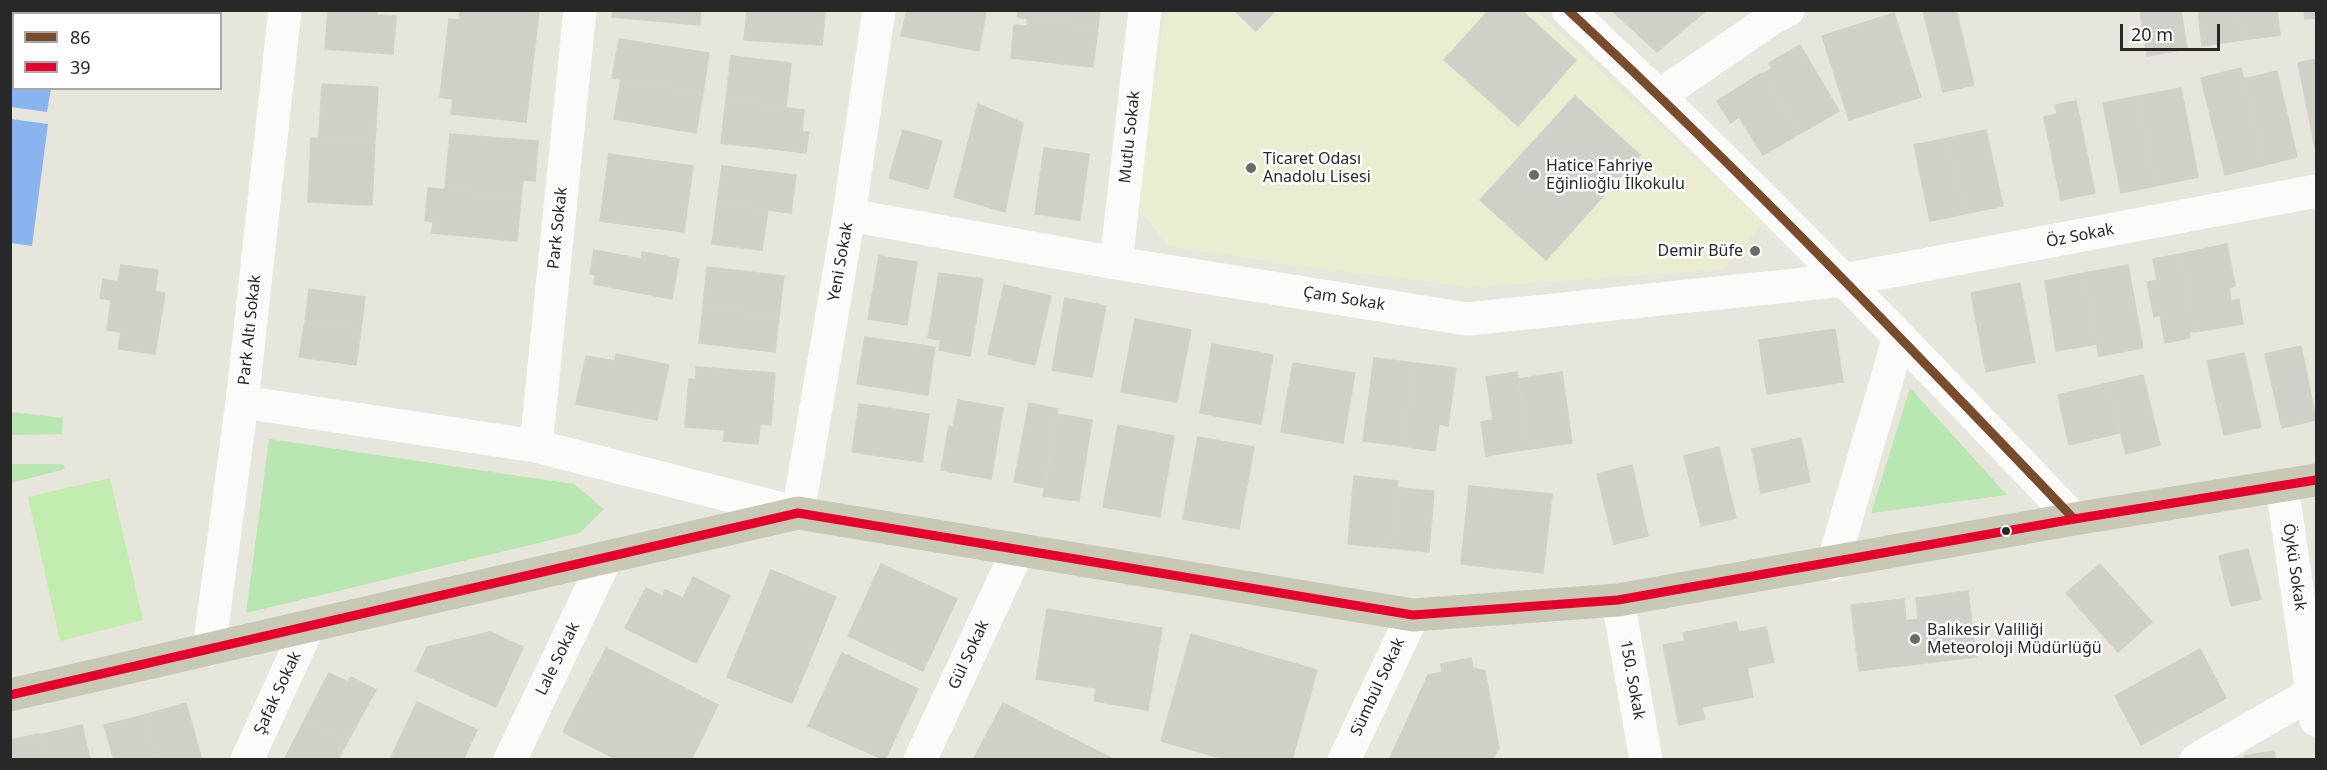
<!DOCTYPE html>
<meta charset="utf-8">
<style>
body{margin:0}
#map{position:relative;width:2327px;height:770px;overflow:hidden;background:#e8e6dc;font-family:"Noto Sans",sans-serif}
canvas{display:block}
.frame{position:absolute;inset:0;border:12px solid #282828;pointer-events:none}
.legend{position:absolute;left:12px;top:12px;width:210px;height:78px;box-sizing:border-box;background:#fff;border:2px solid #a9a9a9;margin:0;padding:8px 10px;list-style:none;font-size:18px;color:#282828}
.legend li{display:flex;align-items:center;gap:12px;height:30px}
.legend b{width:30px;border:2px solid #a9a9a9}
.scale{position:absolute;left:2120px;top:24px;width:100px;height:27px;box-sizing:border-box;border:3px solid #282828;border-top:0;padding-left:8px;font-size:18px;line-height:21px;white-space:nowrap;color:#282828;-webkit-text-stroke:4px #fff;paint-order:stroke}
</style>
<div id="map">
<canvas width="2327" height="770"></canvas>
<div class="frame"></div>
<ul class="legend">
<li><b style="height:8px;background:#7a4b2a"></b>86</li>
<li><b style="height:8px;background:#e4002b"></b>39</li>
</ul>
<div class="scale">20 m</div>
</div>
<script>
const ctx = document.querySelector('canvas').getContext('2d');
ctx.lineJoin = 'round';
function paint(path, color) {
  ctx.fillStyle = color;
  ctx.fill(path, 'evenodd');
}
function trace(path, color, width, dash) {
  ctx.strokeStyle = color;
  ctx.lineWidth = width;
  ctx.lineCap = dash ? 'butt' : 'round';
  ctx.setLineDash(dash || []);
  ctx.stroke(path);
}
function drawText(font, color, halo, rows, align = 'center') {
  ctx.font = font + ' "Noto Sans",sans-serif';
  ctx.lineWidth = 5;
  ctx.setLineDash([]);
  ctx.textBaseline = 'middle';
  ctx.strokeStyle = halo;
  ctx.fillStyle = color;
  for (const [text, x, y, turn = 0] of rows) {
    ctx.save();
    ctx.translate(x, y);
    ctx.rotate((+turn || 0) * Math.PI / 180);
    ctx.textAlign = isNaN(turn) ? turn : align;
    if (halo) ctx.strokeText(text, 0, 0);
    ctx.fillText(text, 0, 0);
    ctx.restore();
  }
}
paint(new Path2D(`
 M1536,10l227,213 -39,46 -250,18 -168,-20 -138,-21 -31,-39 28,-196z`), '#ececd0');
paint(new Path2D(`
 M1910,388l97,107 -136,18z
 M11,412l52,6 -1,16 -51,1z
 M269,439l305,45 30,25 -24,24 -334,80z
 M10,464h53l2,5 -54,14z`), '#b8e7b2');
paint(new Path2D(`
 M110,478l33,142 -83,21 -32,-144z`), '#c3ecaf');
paint(new Path2D(`
 M11,10l50,1v2l-47,1v74l37,1 -4,23 -36,-5z
 M11,119l37,5 -16,122 -21,-3z`), '#8ab4ef');
const building = new Path2D(`
 M328,10h49v5l19,1 -3,38 -68,-5z
 M460,10l79,2 -13,110 -75,-8 2,-15 -13,-2 9,-78 10,1z
 M613,10h88l-1,15 -88,-8z
 M747,10l78,2 -3,33 -78,-5z
 M907,10l79,2 -7,39 -78,-15z
 M1018,10h82l-2,17 -81,-10z
 M1234,10h42l-20,21z
 M1489,10h32l55,50 -58,66 -74,-66z
 M1611,10h96l-50,42z
 M1923,10h33l18,75 -31,7z
 M2140,10h41l6,39 -40,7z
 M2198,10h40l4,30 -40,6z
 M2238,10h39l3,25 -38,5z
 M2304,10h12v8l-11,1z
 M1894,13l27,84 -72,23 -27,-84z
 M1027,18l71,9 -5,40 -82,-9 3,-33 13,1z
 M619,39l90,14 -6,40 -91,-15z
 M1800,45l39,66 -40,23 -36,-60 9,-6 -3,-5z
 M731,56l60,7 -5,44 -60,-7z
 M2316,59v93l-18,-89z
 M2241,68l24,97 -40,10 -24,-97z
 M2277,71l20,86 -32,8 -21,-86z
 M1762,73l37,61 -36,21 -24,-38 -8,6 -14,-22z
 M621,79l82,14 -7,40 -82,-14z
 M322,84l56,3 -3,54 -56,-3z
 M2181,88l17,89 -43,9 -17,-90z
 M1575,96l65,59 -94,105 -66,-60z
 M2138,96l17,90 -34,7 -18,-90z
 M726,100l78,10 -2,22h7l-3,21 -85,-10z
 M2076,101l19,92 -34,7 -17,-83 13,-3 -2,-9z
 M978,104l45,19 -18,89 -51,-15z
 M903,130l39,11 -14,48 -39,-11z
 M1986,130l17,76 -39,8 -16,-76z
 M450,134l88,7 -3,40 -12,-1 -2,17 -76,-8z
 M311,138l64,3 -3,64 -64,-3z
 M1948,138l16,76 -34,7 -16,-76z
 M1044,148l45,6 -9,66 -45,-6z
 M609,154l84,12 -9,66 -84,-11z
 M722,166l74,9 -5,38 -74,-9z
 M428,188l93,9 -4,44 -85,-8 1,-11 -8,-1z
 M717,204l51,6 -6,40 -50,-6z
 M2227,244l8,42 -6,2 2,13 8,-1 4,24 -48,8 -15,-78z
 M594,250l47,9 1,-7 37,7 -7,40 -78,-15 1,-9 -5,-1z
 M2180,254l15,78 -6,-1 1,7 -25,5 -5,-28 -6,2 -7,-35 10,-2 -4,-21z
 M879,256l38,6 -10,63 -39,-6z
 M121,265l37,5 -3,22 10,1 -10,61 -37,-5 3,-17 -14,-2 4,-30 -11,-2 3,-19 15,3z
 M2128,265l15,83 -44,8 -15,-83z
 M707,267l77,9 -5,40 -76,-9z
 M939,273l44,6 -13,77 -31,-6 2,-10 -13,-2z
 M2084,273l13,71 -41,7 -11,-70z
 M2020,283l15,79 -49,10 -15,-79z
 M1004,285l47,11 -16,69 -47,-11z
 M309,289l56,8 -4,32 -56,-7z
 M1065,298l41,8 -14,71 -40,-7z
 M703,307l76,9 -4,36 -76,-9z
 M1135,319l56,11 -14,72 -56,-10z
 M305,322l56,7 -5,36 -57,-8z
 M1835,329l8,53 -76,12 -8,-54z
 M865,337l70,10 -7,48 -71,-11z
 M1212,344l61,11 -12,69 -61,-11z
 M2301,346l15,74 -34,8 -17,-74z
 M2244,353l17,74 -37,8 -17,-74z
 M616,354l53,11 -12,55 -81,-16 10,-48 29,5z
 M1374,358l41,5 -12,83 -40,-5z
 M1293,363l62,10 -12,70 -62,-11z
 M1415,363l41,5 -8,58 -9,-2 -4,27 -32,-5z
 M696,367l79,6 -4,52 -11,-1 -2,20 -35,-3 2,-11 -40,-3 4,-48 7,1z
 M1517,372l12,77 -43,7 -5,-34 12,-2 -7,-43z
 M1562,372l10,71 -43,6 -11,-70z
 M2143,375l17,70 -34,9 -18,-71z
 M2108,383l11,50 -50,12 -11,-50z
 M958,400l45,8 -12,71 -50,-9 8,-44 4,1z
 M1029,403l29,6 -13,79 -31,-6z
 M859,404l70,10 -7,48 -70,-10z
 M1057,414l35,6 -13,81 -36,-5z
 M1118,425l56,11 -14,81 -57,-10z
 M1198,437l56,10 -15,82 -56,-10z
 M1801,438l9,44 -49,11 -9,-44z
 M1719,447l17,71 -35,8 -17,-70z
 M1632,465l16,71 -34,8 -17,-70z
 M1354,476l44,5 -7,67 -43,-4z
 M1469,486l83,8 -9,79 -82,-9z
 M1397,488l37,3 -5,61 -38,-4z
 M2248,549l13,50 -30,7 -12,-50z
 M881,564l76,35 -34,72 -75,-35z
 M2100,564l52,58 -34,30 -52,-59z
 M771,570l65,27 -44,106 -65,-26z
 M693,577l37,19 -34,67 -71,-35 21,-40 16,8 3,-6 18,8z
 M1968,591l8,66 -117,14 -8,-66 53,-6 2,22 12,-2 -2,-21z
 M1047,609l115,19 -14,82 -54,-9 2,-13 -60,-9z
 M1736,622l3,10 27,-5 8,35 -27,6 6,29 -51,10 3,12 -26,6 -16,-80 22,-4 -2,-8z
 M490,632l33,15 -27,60 -80,-36 11,-24z
 M1191,634l126,36 -25,90h-64l-67,-19z
 M606,648l112,57 -27,55h-73l-55,-28z
 M2200,649l26,49 -85,47 -26,-49z
 M842,653l76,36 -33,71 -77,-34z
 M1471,658l2,10 12,3 14,77 -7,12h-103l39,-85 14,-3 -1,-8z
 M329,673l19,9 3,-5 25,13 -28,51 -43,-22z
 M417,702l60,28 -14,30h-67l-5,-3z
 M186,703l16,57h-46l-12,-45z
 M1003,703l108,55 -1,2h-137z
 M144,715l12,45h-42l-10,-35z
 M305,719l43,22 -10,19h-54z
 M82,725l8,35h-45l-6,-25z
 M38,734l7,26h-35v-20z
 M2274,751l1,9h-30l-1,-4z`);
paint(building, '#d0cfc8');
trace(building, '#d2d1c9', 1.5);
trace(new Path2D(`
 M1568,10c175,163 341,336 506,509
 M1659,96l115,-79 14,-7
 M849,215l267,48 351,56 377,-39 472,-89
 M1116,263l29,-253
 M242,402l294,44 262,67 51,-298 30,-205
 M536,446l44,-436
 M2282,486l34,234
 M1833,564l66,-227
 M1618,600l28,160
 M209,650l33,-248 43,-392
 M247,760l61,-133
 M510,760l96,-202
 M920,760l98,-210
 M1344,760l69,-145
 M2196,760l116,-67`), '#fcfbfa', 33);
trace(new Path2D(`
 M10,695l788,-182 615,102 205,-15 456,-81 242,-39`), '#c7c9b6', 33);
trace(new Path2D(`
 M1568,10c175,163 341,336 506,509`), '#7a4b2a', 9);
trace(new Path2D(`
 M10,695l788,-182 615,102 205,-15 456,-81 242,-39`), '#e4002b', 9);
for (const [x, y, r, color] of [
 [1251,168,6,"#6b6a67"],
 [1534,175,6,"#6b6a67"],
 [1755,251,6,"#6b6a67"],
 [2006,531,5,"#282828"],
 [1915,639,6,"#6b6a67"]
]) {
  const dot = new Path2D();
  dot.arc(x, y, r, 0, 2 * Math.PI);
  ctx.fillStyle = color;
  ctx.fill(dot);
  trace(dot, '#fff', 2);
}
drawText('16px', '#282828', '#fff', [
 ["Mutlu Sokak",1130,137,-84],
 ["Park Sokak",558,228,-84],
 ["Öz Sokak",2080,236,-11],
 ["Yeni Sokak",841,262,-80],
 ["Çam Sokak",1344,299,9],
 ["Park Altı Sokak",250,330,-84],
 ["Öykü Sokak",2294,567,82],
 ["Gül Sokak",969,655,-65],
 ["Lale Sokak",558,659,-64],
 ["150. Sokak",1632,680,80],
 ["Sümbül Sokak",1378,687,-65],
 ["Şafak Sokak",278,693,-65]
]);
drawText('16px', '#282828', '#fff', [
 ["Ticaret Odası",1263,159],
 ["Anadolu Lisesi",1263,177],
 ["Hatice Fahriye",1546,166],
 ["Eğinlioğlu İlkokulu",1546,184],
 ["Demir Büfe",1743,251,"right"],
 ["Balıkesir Valiliği",1927,630],
 ["Meteoroloji Müdürlüğü",1927,648]
], 'left');
</script>
